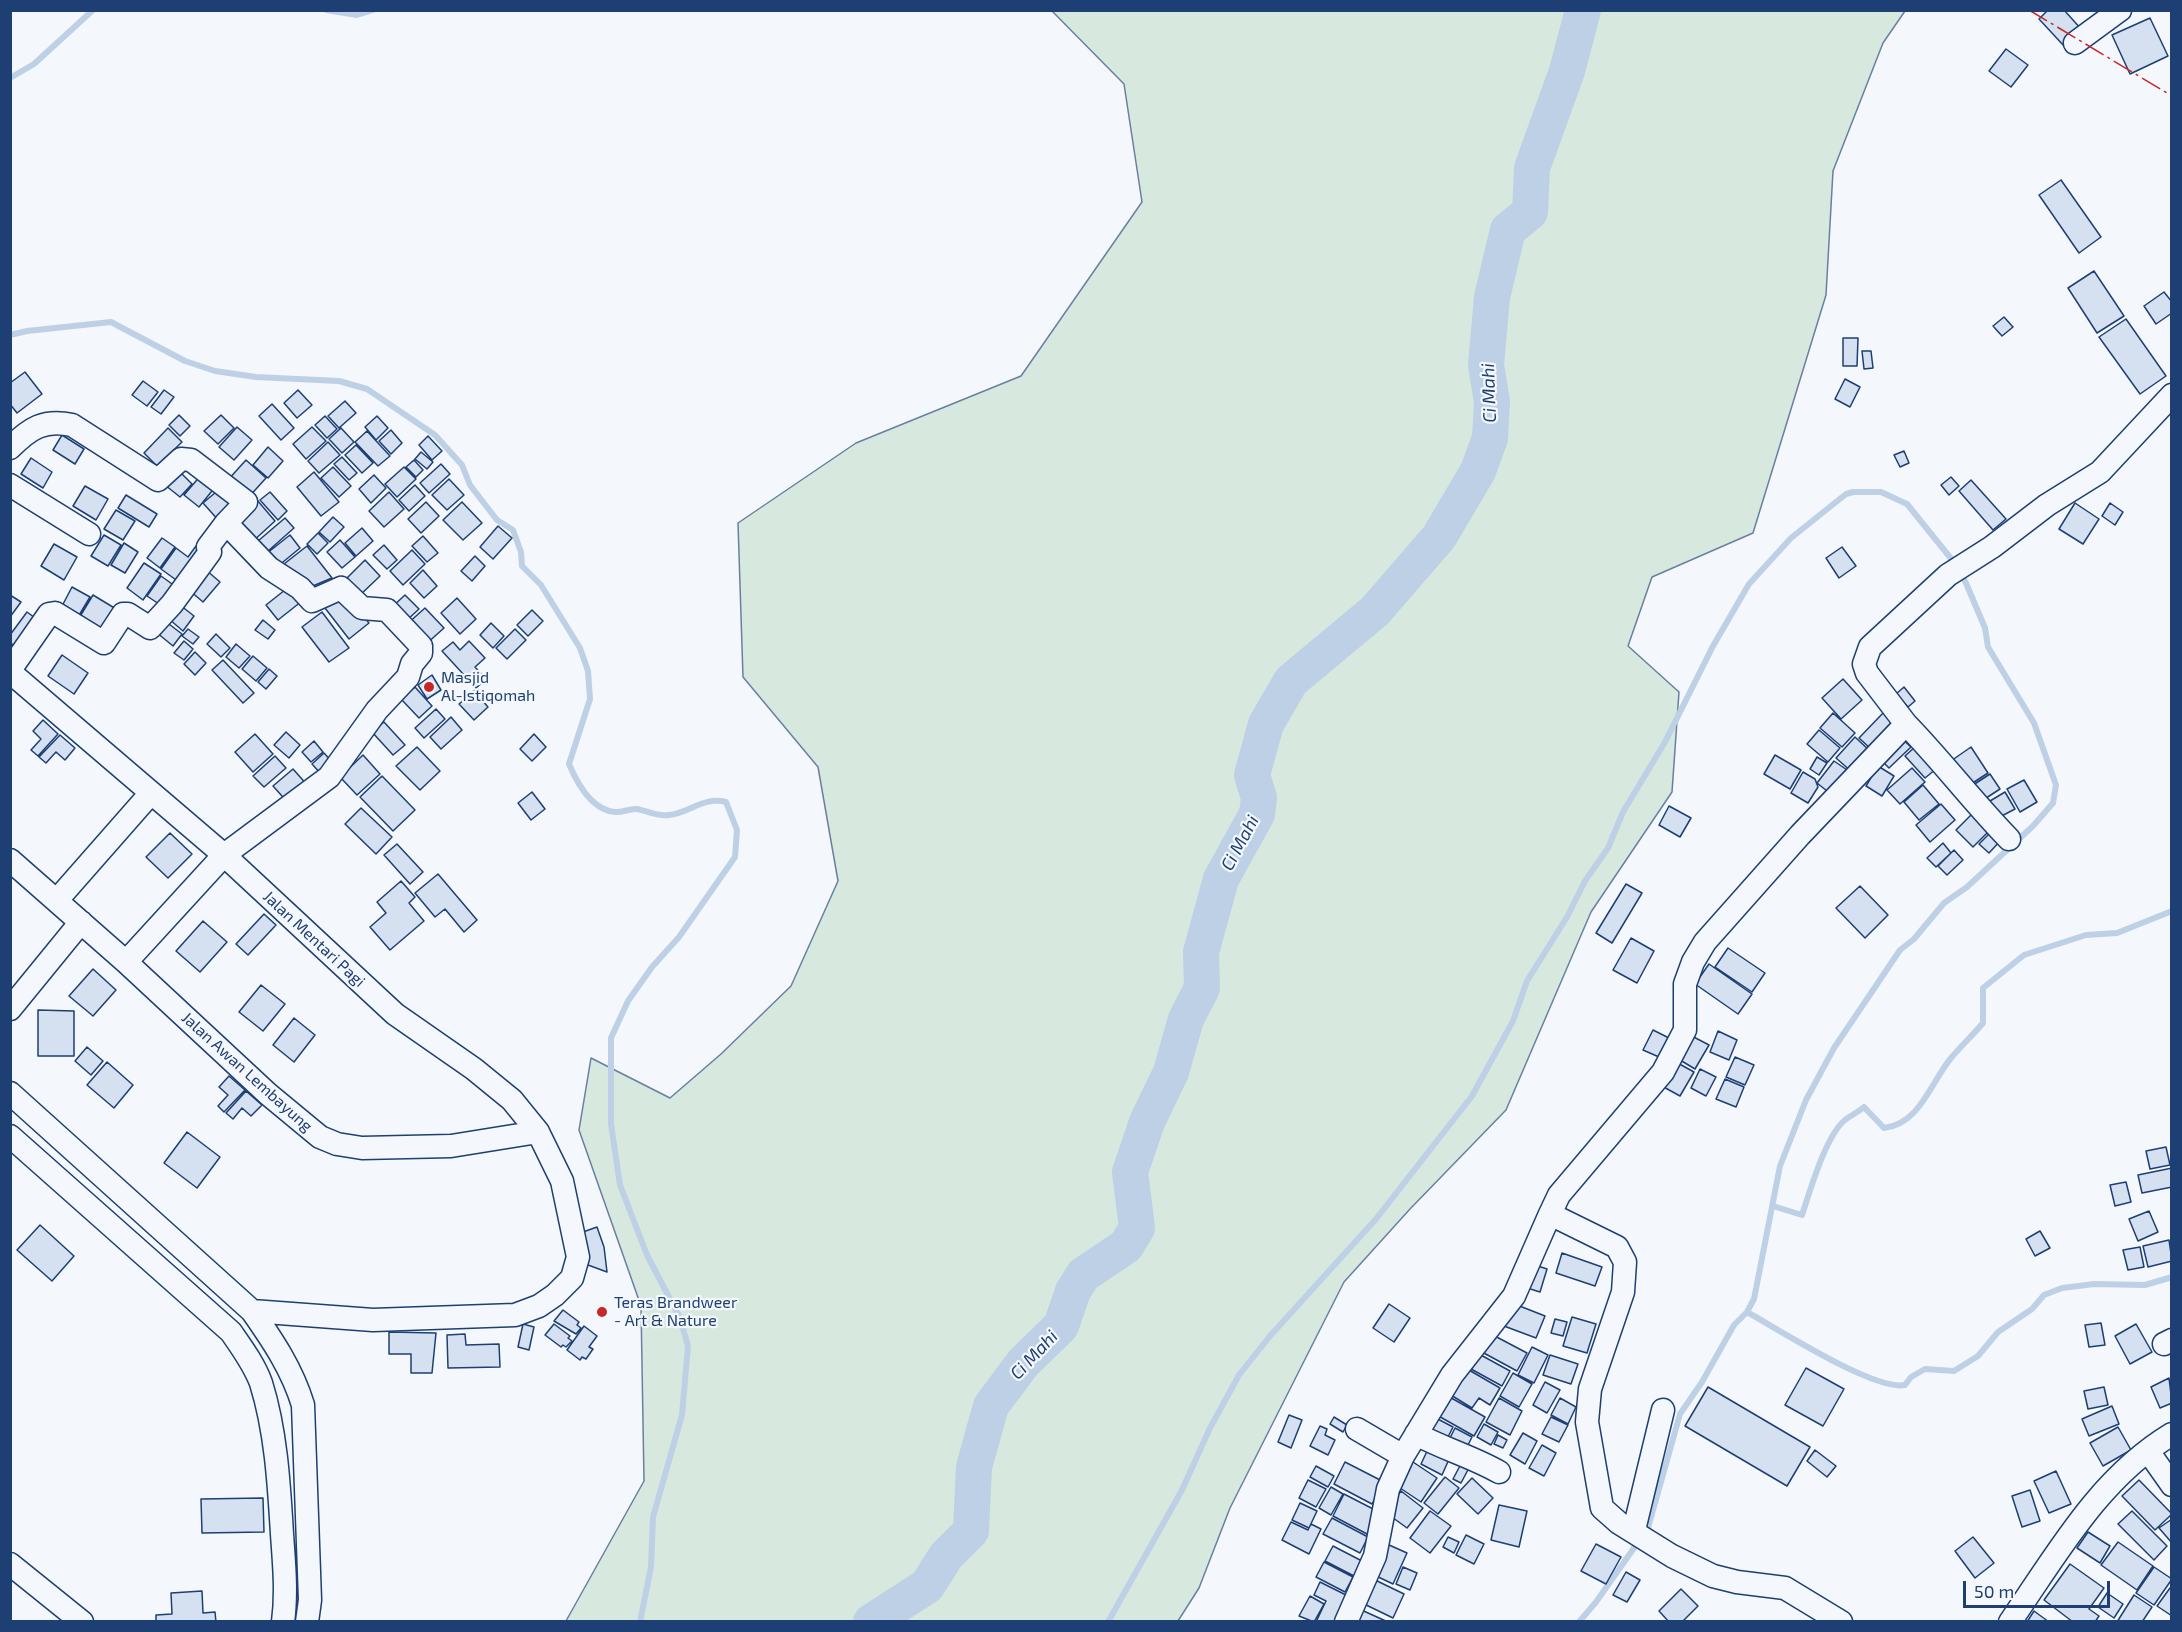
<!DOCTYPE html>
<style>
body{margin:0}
#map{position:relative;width:2182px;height:1632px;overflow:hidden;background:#f4f7fb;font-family:"Exo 2",sans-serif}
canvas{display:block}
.frame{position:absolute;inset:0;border:12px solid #1d3f73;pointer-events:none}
.scale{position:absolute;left:1963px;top:1581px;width:147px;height:27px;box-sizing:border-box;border:3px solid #1d3f73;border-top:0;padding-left:8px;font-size:18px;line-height:21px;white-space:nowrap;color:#1d3f73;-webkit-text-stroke:4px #f4f7fb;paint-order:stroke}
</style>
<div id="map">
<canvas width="2182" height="1632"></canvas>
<div class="frame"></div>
<div class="scale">50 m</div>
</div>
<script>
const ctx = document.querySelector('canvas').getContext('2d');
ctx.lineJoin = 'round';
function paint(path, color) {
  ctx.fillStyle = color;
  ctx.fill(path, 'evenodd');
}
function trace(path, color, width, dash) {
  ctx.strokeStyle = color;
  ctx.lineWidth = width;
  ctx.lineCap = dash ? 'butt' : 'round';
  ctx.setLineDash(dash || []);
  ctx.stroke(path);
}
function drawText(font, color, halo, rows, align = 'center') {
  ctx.font = font + ' "Exo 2",sans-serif';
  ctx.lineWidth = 4.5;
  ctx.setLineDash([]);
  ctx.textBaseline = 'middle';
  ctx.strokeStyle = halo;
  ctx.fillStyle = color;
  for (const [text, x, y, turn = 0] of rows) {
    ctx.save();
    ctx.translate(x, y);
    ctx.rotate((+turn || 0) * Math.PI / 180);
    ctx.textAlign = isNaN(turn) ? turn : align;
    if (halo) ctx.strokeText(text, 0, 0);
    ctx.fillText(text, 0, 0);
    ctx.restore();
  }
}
const green = new Path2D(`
 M1052,11h853l-22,32 -50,128 -7,124 -73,238 -101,44 -24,69 51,46 -7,100 -81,120 -85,198 -96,99 -66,73 -114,226 -31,80 -21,33h-612l78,-140 -3,-175 -62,-176 12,-72 79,40 51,-44 70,-68 47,-105 -20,-114 -75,-90 -5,-154 118,-80 165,-67 121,-174 -18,-118z`);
paint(green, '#d7e8df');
trace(green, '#687fa3', 1.5);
trace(new Path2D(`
 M326,10l31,5 16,-5
 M10,78l24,-14 59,-54
 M10,335l17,-4 84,-9 74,39 30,10 41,6 83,4 28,8 68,46 27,30 8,20 27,35 16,10 8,22 1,14 19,19 39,63 8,23 2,28 -21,65c8,19 22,46 46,48 7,1 15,-4 22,-3 11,2 20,8 32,6 20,-2 35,-19 57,-13l11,28 -2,27 -56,80 -27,30 -24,34 -17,37v86l9,61 27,70 33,63 8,28 -6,69 -29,102 -2,50 -11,55
 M1773,1206l29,9c8,-24 24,-80 43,-95 6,-5 12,-7 19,-13l20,21c36,-4 47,-46 67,-70 10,-12 22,-23 32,-35v-35l41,-33 62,-20 31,-2 55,-22
 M1747,1312c31,17 127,79 158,73l6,-8 14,-8 29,2 24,-15 20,-24 34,-23 12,-14 18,-7 32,-4 51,1 27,-8
 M1108,1622l74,-132 28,-62 29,-53 31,-39 106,-117 96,-123 41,-75 14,-40 40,-64 18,-36 23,-33 15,-36 42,-70 48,-96 36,-62 42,-46 55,-44 7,-2h28l26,12 46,57 13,22 19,45 3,19 46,76 22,62 -3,18 -20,23 -66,61 -23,16 -30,36 -14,11 -66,98 -28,52 -26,66 -26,133 -7,13 -13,13 -32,57 -22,32 -32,114 -52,74 -17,20`), '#bed0e5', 6);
trace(new Path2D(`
 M871,1622l56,-36 19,-30 25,-25 3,-64 17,-61 32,-43 38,-37 12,-35 10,-16 43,-29 11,-18 -7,-56 17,-50 24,-50 15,-53 16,-31 -1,-36 20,-73 36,-65 2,-16 -7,-23 14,-51 25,-43 84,-70 64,-74 39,-66 12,-33 2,-36 -6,-37 6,-68 16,-67 22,-18 2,-44 35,-97 16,-61`), '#bed0e5', 36);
const building = new Path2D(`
 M2048,10h16l18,20 -18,16 -25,-27z
 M2150,18l18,38 -38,18 -18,-39z
 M2006,49l22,16 -17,22 -22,-16z
 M2061,180l40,57 -22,16 -40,-58z
 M2094,271l30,45 -27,17 -29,-45z
 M2164,292l8,10v11l-16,11 -12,-18z
 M2004,317l9,10 -11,9 -9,-10z
 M2126,319l40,57 -26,18 -41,-57z
 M1843,338h15l-1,28h-14z
 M1862,351h9l2,17 -9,1z
 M25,372l17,22 -25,19 -7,-9v-21z
 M1845,379l15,8 -10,20 -15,-8z
 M143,381l15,11 -11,14 -15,-11z
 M164,390l10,7 -13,17 -10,-7z
 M298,390l14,15 -15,13 -13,-15z
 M345,401l11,12 -17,15 -11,-12z
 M272,404l22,24 -13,12 -22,-24z
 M179,415l11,11 -10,10 -11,-11z
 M221,415l13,13 -16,16 -14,-13z
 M325,416l12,13 -10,9 -12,-13z
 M377,416l11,12 -12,12 -11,-13z
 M237,427l15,13 -18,20 -15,-13z
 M312,427l14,14 -20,18 -13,-15z
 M168,428l14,14 -25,24 -13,-13z
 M341,428l13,14 -12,11 -13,-14z
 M391,430l11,13 -11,11 -12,-13z
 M367,431l23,25 -12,10 -23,-24z
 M62,435l22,14 -9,15 -22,-14z
 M428,436l14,15 -10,9 -13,-15z
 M328,442l12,13 -21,18 -11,-12z
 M356,445l17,18 -11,10 -17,-18z
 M268,447l15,14 -15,17 -15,-13z
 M1904,451l5,12 -9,4 -6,-12z
 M421,452l12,10 -6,7 -12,-10z
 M342,457l15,16 -8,7 -15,-16z
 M31,458l21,14 -9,16 -22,-14z
 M246,460l20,18 -19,21 -20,-18z
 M414,460l9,10 -7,7 -10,-10z
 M441,464l9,10 -21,19 -9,-10z
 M333,467l18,19 -12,11 -18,-19z
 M404,467l12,12 -19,18 -12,-13z
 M178,470l14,14 -12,13 -15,-12z
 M314,472l25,30 -18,14 -24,-29z
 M202,474l14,12 -17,21 -15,-12z
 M374,475l12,13 -15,15 -12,-14z
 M1951,477l8,9 -10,9 -8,-10z
 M449,479l15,16 -17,15 -15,-15z
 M1971,480l35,39 -13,11 -34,-39z
 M415,485l10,11 -16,15 -10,-11z
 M85,486l23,13 -12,21 -23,-14z
 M222,487l17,19 -19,16 -17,-19z
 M270,492l17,19 -9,9 -18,-20z
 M389,492l15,17 -20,18 -15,-16z
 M126,495l31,19 -8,13 -31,-19z
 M257,500l18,21 -24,22 -18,-21z
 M426,502l13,14 -18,17 -13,-14z
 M462,502l20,21 -19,17 -20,-20z
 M2075,503l24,16 -16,25 -24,-15z
 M2110,503l13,9 -8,13 -13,-9z
 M116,510l19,11 -12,19 -19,-11z
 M333,517l11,10 -14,15 -11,-10z
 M285,518l9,10 -27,24 -9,-11z
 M498,526l14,12 -19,21 -13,-12z
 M362,528l11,13 -17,15 -11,-13z
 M318,533l10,10 -11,11 -10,-10z
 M104,535l17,10 -13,21 -17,-10z
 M290,535l10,13 -23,19 -11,-13z
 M423,536l15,17 -11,9 -15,-16z
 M162,538l13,9 -15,21 -13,-10z
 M340,540l15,17 -13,11 -15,-16z
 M124,543l14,9 -13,21 -14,-8z
 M54,544l23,13 -13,23 -23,-14z
 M384,545l13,15 -10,9 -14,-14z
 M196,546l10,8 -23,31 -22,-16 15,-21 12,9z
 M307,546l25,32 -24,10 -24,-24z
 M1842,547l14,19 -17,12 -13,-20z
 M412,550l13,14 -22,21 -13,-14z
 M475,556l10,10 -13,15 -11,-10z
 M365,560l15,16 -24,23 -15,-15z
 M144,563l17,11 -18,26 -16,-12z
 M206,570l14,12 -17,20 -14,-12z
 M423,570l14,16 -13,12 -14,-15z
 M161,576l18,13 -14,19 -18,-12z
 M290,586l12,15 -24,19 -12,-15z
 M72,587l18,10 -12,20 -17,-9z
 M344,593l25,30 -20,16 -24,-31z
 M10,595l11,7 -11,15z
 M93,595l28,17 -14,22 -31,-11z
 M405,595l14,14 -14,13 -13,-15z
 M457,598l19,21 -16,15 -19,-21z
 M180,605l14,11 -11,15 -14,-12z
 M425,608l19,20 -19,17 -19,-20z
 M532,610l11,11 -15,15 -11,-11z
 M27,612l15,11 -19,28 -13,-8v-8z
 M322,612l27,36 -20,14 -27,-35z
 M263,620l12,10 -7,9 -13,-9z
 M165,621l17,13 -9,12 -17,-14z
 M491,623l13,13 -11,12 -13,-13z
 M188,629l11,8 -6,7 -11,-8z
 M515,629l11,11 -19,19 -11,-11z
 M216,634l14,14 -9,9 -14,-13z
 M184,641l9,8 -9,11 -10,-7z
 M469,641l16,17 -10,9 11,12 -10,9 -34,-37 11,-9 7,8z
 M236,644l14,12 -11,12 -13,-11z
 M195,652l11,11 -11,12 -11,-11z
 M62,655l26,18 -14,21 -26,-18z
 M253,656l14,12 -11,13 -14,-12z
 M223,660l31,33 -11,10 -31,-33z
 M269,669l8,7 -11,13 -8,-7z
 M432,675l9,15 -14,9 -9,-14z
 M1843,679l19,21 -21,19 -19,-21z
 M415,687l17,19 -13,12 -18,-19z
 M1904,687l11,14 -7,6 -12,-13z
 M474,691l14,16 -14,13 -15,-16z
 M436,709l9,10 -21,19 -9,-10z
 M1884,712l13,11 -26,26 -12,-11z
 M1833,713l22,20 -13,14 -22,-19z
 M451,717l11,13 -21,19 -11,-12z
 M43,720l15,14 -20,22 -7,-6 10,-11 -8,-8z
 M384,722l21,23 -12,10 -21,-23z
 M1819,730l21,18 -12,14 -21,-18z
 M286,732l14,13 -11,13 -15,-13z
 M255,734l18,20 -20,18 -18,-20z
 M534,734l12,13 -14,14 -12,-12z
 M60,735l15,13 -10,12 -9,-8 -10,11 -7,-6z
 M1855,737l16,15 -18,21 -17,-15z
 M1901,738l10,9 -22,21 -9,-9z
 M314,741l9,11 -12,10 -9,-10z
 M1916,746l20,23 -11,9 -20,-22z
 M417,747l23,24 -20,19 -24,-24z
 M1971,747l17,26 -23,15 -17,-25z
 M324,753l9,10 -12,11 -9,-10z
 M363,755l17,19 -23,21 -17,-18z
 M1775,755l26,15 -11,19 -26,-15z
 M275,756l11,12 -22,19 -11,-11z
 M1817,757l10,6 -8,12 -9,-6z
 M1834,761l16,11 -18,23 -15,-12z
 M1878,766l16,10 -12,20 -16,-10z
 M1912,768l13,14 -25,22 -13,-14z
 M293,769l16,18 -19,18 -17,-19z
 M1803,772l12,7 3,8 -10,16 -17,-10z
 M1990,774l10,15 -23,15 -10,-15z
 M382,776l33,34 -22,21 -33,-34z
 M2024,780l13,22 -17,10 -13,-23z
 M1923,785l16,19 -20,16 -15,-18z
 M532,792l13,17 -14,11 -13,-17z
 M2005,792l10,17 -21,11 -9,-16z
 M1941,804l14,16 -25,22 -14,-17z
 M1669,806l22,12 -11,19 -21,-12z
 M361,808l31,29 -16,17 -31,-30z
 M1974,812l17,17 -18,18 -17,-17z
 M1993,830l9,9 -13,14 -10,-9z
 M170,833l22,21 -24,24 -22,-21z
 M1943,843l8,10 -15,14 -9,-9z
 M397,844l26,28 -13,12 -26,-29z
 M1954,850l9,10 -16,15 -9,-9z
 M438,874l39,46 -13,12 -19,-23 -10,8 -20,-24z
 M401,881l14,16 -6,6 15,18 -34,29 -20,-23 16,-14 -9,-11z
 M1626,884l16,9 -30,50 -16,-10z
 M1860,886l28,29 -23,23 -29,-30z
 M264,914l12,11 -28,30 -12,-11z
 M203,921l24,21 -27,30 -24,-21z
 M1631,938l23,13 -17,32 -24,-13z
 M1728,948l37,25 -13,19 -37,-25z
 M1709,964l43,30 -14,20 -43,-30z
 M93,969l23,21 -23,26 -24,-20z
 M261,985l24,19 -22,27 -24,-19z
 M38,1010l36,1v45h-36z
 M294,1018l21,17 -21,27 -21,-17z
 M1653,1030l16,8 -10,19 -16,-7z
 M1718,1031l19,9 -8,20 -19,-8z
 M1688,1034l21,11 -14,24 -20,-12z
 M87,1047l16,14 -12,14 -16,-14z
 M1735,1057l19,8 -9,20 -19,-8z
 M1674,1061l20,11 -14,24 -20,-11z
 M107,1062l26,23 -19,23 -27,-23z
 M1700,1069l16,8 -10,19 -15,-8z
 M229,1076l16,14 -21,22 -6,-6 10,-11 -9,-8z
 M1725,1079l19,8 -8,20 -20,-8z
 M246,1091l16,14 -11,11 -9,-8 -9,11 -7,-6z
 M187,1132l33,25 -23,31 -33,-25z
 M2166,1147l4,18 -20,4 -4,-18z
 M2172,1168v19l-30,6 -4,-18z
 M2126,1182l5,20 -16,4 -5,-21z
 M2149,1211l9,21 -20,9 -9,-22z
 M40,1225l34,31 -22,25 -35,-31z
 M597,1227l7,20 3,25 -19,-7 -5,-33z
 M2040,1231l10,17 -15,8 -9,-17z
 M2169,1240l3,21 -24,6 -5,-21z
 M2140,1247l4,20 -16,3 -5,-20z
 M1562,1253l40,14 -7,19 -39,-13z
 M1532,1264l15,5 -7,23 -16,-5z
 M1512,1303l33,13 -9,22 -32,-12z
 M1389,1304l21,14 -16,24 -21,-14z
 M563,1310l16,12 -2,3 4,3 -5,6 -22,-13z
 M1572,1317l24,7 -9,29 -24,-7z
 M1555,1319l12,3 -4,14 -12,-3z
 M2101,1323l4,22 -16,2 -4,-22z
 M523,1324l11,3 -5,23 -11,-3z
 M554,1324l16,12 -2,2 4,3 -6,6 -3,-2 -2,2 -16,-12z
 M2136,1324l16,28 -22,12 -15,-28z
 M584,1326l13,10 -8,11 4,2 -7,10 -4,-2 -2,3 -13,-10z
 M389,1332l47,1 -4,40h-21v-19h-22z
 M465,1334l1,11 33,-1 1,23 -52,1 -1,-33z
 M1491,1334l36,19 -10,18 -35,-19z
 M1532,1347l16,8 -14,28 -16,-8z
 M1479,1354l31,17 -8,15 -31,-17z
 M1550,1355l28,9 -7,20 -28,-9z
 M1462,1366l38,22 -10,17 -11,-7 -7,10 -26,-16z
 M1806,1368l38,21 -21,37 -38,-21z
 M1513,1373l19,11 -13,23 -19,-11z
 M2169,1378l3,25 -12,5 -9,-21z
 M1545,1382l15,8 -13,23 -14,-8z
 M1708,1387l102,60 -23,39 -102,-60z
 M2104,1387l4,18 -20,4 -4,-18z
 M1446,1395l39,22 -11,19 -39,-22z
 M1499,1398l23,13 -12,24 -24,-13z
 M1560,1398l16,9 -8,17 -17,-9z
 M2112,1406l7,18 -30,12 -7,-17z
 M1289,1415l13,5 -11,28 -13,-6z
 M1334,1417l13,8 -4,7 -13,-8z
 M1434,1417l19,10 -7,14 -19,-11z
 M1551,1417l17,8 -9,17 -17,-8z
 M1484,1424l14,8 -7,13 -14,-8z
 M1320,1426l7,3 -2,6 10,5 -7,15 -18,-9z
 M2118,1427l13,23 -28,16 -13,-23z
 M1455,1428l17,9 -6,12 -17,-9z
 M1523,1433l14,8 -12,23 -15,-9z
 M1498,1435l9,5 -4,8 -9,-4z
 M1542,1445l14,8 -12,23 -15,-8z
 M1429,1447l21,10 -8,18 -21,-11z
 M1815,1450l21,16 -9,11 -20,-16z
 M1410,1460l27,18 -16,24 -27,-18z
 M1345,1462l39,20 -12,22 -38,-20z
 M1462,1462l8,4 -9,17 -8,-4z
 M1316,1466l18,10 -6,11 -18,-10z
 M2056,1471l15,33 -22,9 -15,-32z
 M1445,1477l14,11 -21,26 -14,-11z
 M1472,1478l21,20 -15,16 -21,-20z
 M1308,1480l18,9 -10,18 -17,-9z
 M2139,1480l33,34 -17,16 -33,-34z
 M1331,1487l12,7 -12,21 -12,-7z
 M2030,1490l10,31 -18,6 -10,-31z
 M1401,1491l22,17 -16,20 -22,-16z
 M1344,1494l35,18 -12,22 -34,-18z
 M263,1498l1,34 -62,1 -1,-34z
 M1300,1503l17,8 -8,17 -17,-8z
 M1499,1505l28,6 -8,36 -28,-7z
 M1430,1511l21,15 -21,27 -20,-15z
 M2132,1511l35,35 -13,14 -36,-36z
 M1332,1518l36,19 -8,16 -37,-19z
 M2172,1519v24l-13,-15z
 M1291,1522l17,8 3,-6 10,5 -12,25 -27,-14z
 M2088,1532l22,14 -10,17 -23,-15z
 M1466,1535l18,9 -10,20 -18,-9z
 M1448,1537l11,5 -5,11 -11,-6z
 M1973,1537l21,26 -19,15 -20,-27z
 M2118,1542l35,24 -16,24 -36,-25z
 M1387,1544l20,9 -14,31 -21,-10z
 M1596,1544l25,13 -15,27 -25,-13z
 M1333,1546l29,15 -8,15 -29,-15z
 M1324,1562l29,15 -8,15 -29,-15z
 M2070,1564l34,24 -15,21 10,7 -4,6h-22l-29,-22z
 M1403,1567l14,6 -7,17 -14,-6z
 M2154,1567l18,12 -18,26 -18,-12z
 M1626,1572l14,8 -13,22 -14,-7z
 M1371,1578l33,16 -11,24 -33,-16z
 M1320,1582l28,14 -13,26h-19l10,-21 -12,-6z
 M2170,1588l2,1v27l-15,-10z
 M1681,1589l17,17 -16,16h-13l-10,-11z
 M202,1591l1,22 12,-1 1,10h-60v-7l16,-1 -1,-21z
 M2107,1593l16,11 -9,14 -16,-11z
 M2134,1595l18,12 -10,15h-25z
 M1310,1596l14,8 -10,18 -15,-6z
 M1357,1608l31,14h-37z
 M2034,1611l15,11h-22z`);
paint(building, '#d5e0f0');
trace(building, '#1d3f73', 1.5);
const minor = new Path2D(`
 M2075,43l45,-33
 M10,448c20,-20 34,-29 62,-23l86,55 23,-21 10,1 55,42 -20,21 -18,24 2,5 -38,52 -22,24 -22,-14h-5l-19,29 -49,-30 -6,1 -39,56
 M10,485l79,49
 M10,672l214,183 171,159 79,55 38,31 26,32 24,49 16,76 -6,21 -17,17 -16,11 -24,9 -142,5 -121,-9
 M1906,724c36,37 67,78 103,115
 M10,860l116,102 142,132 52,43 17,7 25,4 89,-2 87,-14
 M57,900l94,-107
 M126,962l98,-107 105,-78 48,-67 31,-33 4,-13 9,-11v-7l-34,-36 -25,-2 -21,-20 -29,13 -12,-13 -31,-20 -43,-45
 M10,1009l71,-87
 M10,1093l242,218c21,30 40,58 51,94l7,195 -3,22
 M10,1136l221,196c11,16 23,32 30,51 15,48 18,101 21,151 2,29 5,58 1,88
 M2164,1344l8,-4
 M1357,1429l46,27
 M1416,1434c28,15 57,23 83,38
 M2148,1451l24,34
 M1634,1530l29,-120
 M10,1564l72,58
 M1346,1622l29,-66 13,-67 15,-33 49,-81 62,-79 36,-82
 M1841,1622l-56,-34 -48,-6 -24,-6 -41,-20 -53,-33 -17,-15 -15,-86 3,-33 33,-97 2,-30 -8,-15 -67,-33 9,-19 104,-123 22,-42v-46l8,-22 12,-20 95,-107 106,-111 -39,-51 -3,-9 6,-17 78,-72 44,-28 55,-42 53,-33 72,-77
 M2010,1622c47,-68 89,-144 162,-188`);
trace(minor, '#1d3f73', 25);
trace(minor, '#f4f7fb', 22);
trace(new Path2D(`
 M2029,10l143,86`), '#c62828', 1.5, [21, 4.5, 3, 4.5]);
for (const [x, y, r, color] of [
 [429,687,6,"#c62828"],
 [602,1312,6,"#c62828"]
]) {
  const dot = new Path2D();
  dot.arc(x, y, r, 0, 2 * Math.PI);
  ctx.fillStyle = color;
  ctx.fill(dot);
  trace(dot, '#f4f7fb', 2);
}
drawText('16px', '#1d3f73', '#f4f7fb', [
 ["Masjid",441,678],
 ["Al-Istiqomah",441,696],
 ["Teras Brandweer",614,1303],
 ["- Art & Nature",614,1321]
], 'left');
drawText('16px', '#1d3f73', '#f4f7fb', [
 ["Jalan Mentari Pagi",314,939,43],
 ["Jalan Awan Lembayung",247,1072,42]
]);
drawText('italic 18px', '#1d3f73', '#f4f7fb', [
 ["Ci Mahi",1489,393,-92],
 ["Ci Mahi",1240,843,-62],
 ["Ci Mahi",1034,1355,-47]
]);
</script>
